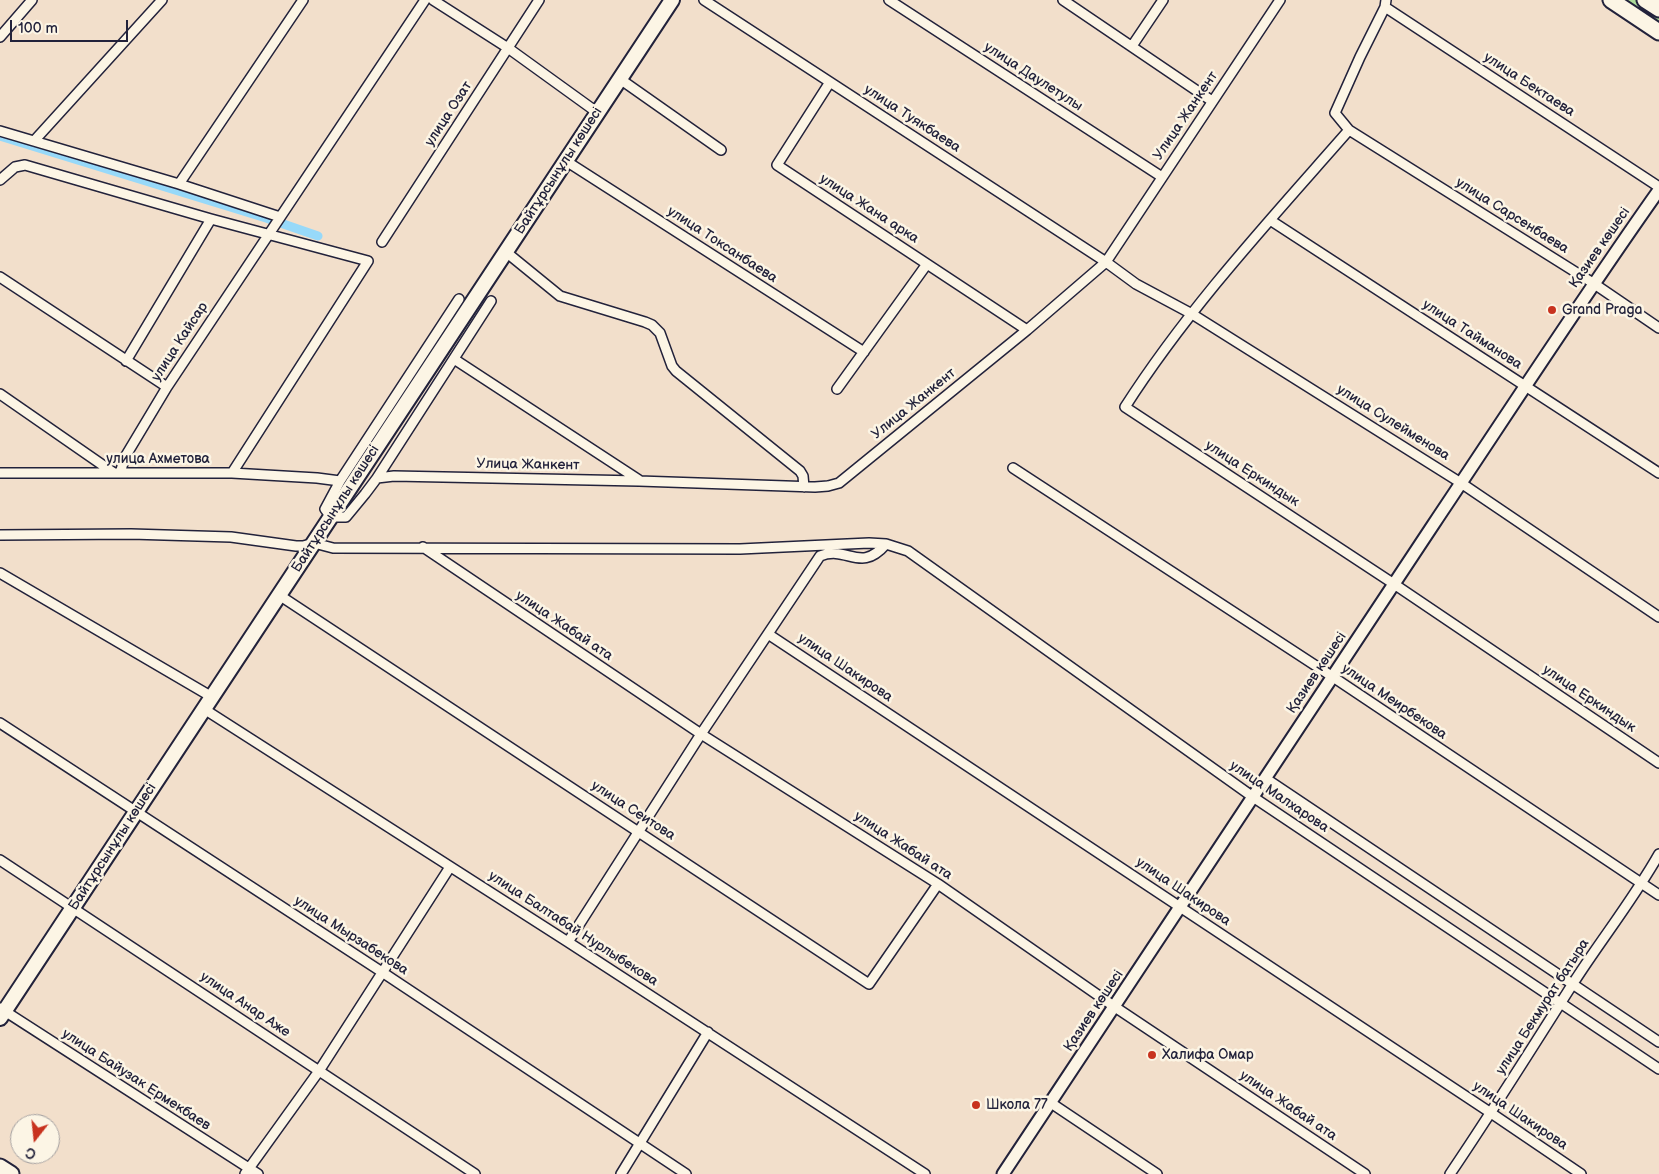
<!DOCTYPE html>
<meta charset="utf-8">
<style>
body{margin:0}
#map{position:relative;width:1659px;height:1174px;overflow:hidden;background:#f2dfcb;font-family:"Balsamiq Sans",sans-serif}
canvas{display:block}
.north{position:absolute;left:10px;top:1114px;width:50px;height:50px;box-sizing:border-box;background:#fcf5e5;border:1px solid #a5a1a1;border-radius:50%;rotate:196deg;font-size:14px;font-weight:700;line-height:20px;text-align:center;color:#22223b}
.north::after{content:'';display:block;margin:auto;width:18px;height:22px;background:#c8321e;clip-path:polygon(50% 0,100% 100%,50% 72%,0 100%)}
.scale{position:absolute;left:10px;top:20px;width:118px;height:22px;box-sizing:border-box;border:2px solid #22223b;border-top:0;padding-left:6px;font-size:15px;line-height:18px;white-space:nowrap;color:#22223b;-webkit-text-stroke:4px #fcf5e5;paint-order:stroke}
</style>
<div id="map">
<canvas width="1659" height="1174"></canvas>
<div class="north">С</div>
<div class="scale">100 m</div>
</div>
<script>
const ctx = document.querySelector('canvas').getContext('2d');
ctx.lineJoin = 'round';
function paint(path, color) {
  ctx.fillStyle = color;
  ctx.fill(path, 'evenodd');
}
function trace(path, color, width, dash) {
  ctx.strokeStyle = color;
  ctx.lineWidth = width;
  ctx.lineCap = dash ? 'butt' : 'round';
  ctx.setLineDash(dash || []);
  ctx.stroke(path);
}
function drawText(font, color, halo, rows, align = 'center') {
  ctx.font = font + ' "Balsamiq Sans",sans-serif';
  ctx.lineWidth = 5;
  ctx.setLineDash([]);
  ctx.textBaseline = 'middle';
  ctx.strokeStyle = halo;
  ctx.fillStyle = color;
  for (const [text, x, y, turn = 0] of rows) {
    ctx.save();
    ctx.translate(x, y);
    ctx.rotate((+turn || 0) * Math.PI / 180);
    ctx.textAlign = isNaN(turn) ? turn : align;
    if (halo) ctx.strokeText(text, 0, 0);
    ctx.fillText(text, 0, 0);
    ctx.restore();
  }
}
paint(new Path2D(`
 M1623,0h14l22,14v10z`), '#abda99');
trace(new Path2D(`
 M0,136l266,82 52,18`), '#97d9f9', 9);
const minor = new Path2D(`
 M433,0l75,48 90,65
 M704,0l402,262 30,22 56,30 269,169 198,134
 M889,0l273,177
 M1063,0l149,101
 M1386,0l-1,7 -25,50 -25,56 14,17 244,153 66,45
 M1385,7l274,180
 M0,37l32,-37
 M1132,46l31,-46
 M620,79l101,71
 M830,82l-53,83 250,165
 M1349,130c-78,89 -160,177 -224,277l269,177 265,179
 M0,131l179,53 101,33
 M34,141l128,-141
 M566,161l298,191
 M0,180l15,-13 10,-2 186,54 157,42 -136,212
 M179,184l124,-184
 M1270,220l389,253
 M382,242l157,-242
 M506,252l54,44 85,26 7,3 8,8 12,33 4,5 124,100 3,5 1,11
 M0,277l167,110
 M491,301l-114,177 17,-2 245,5 176,6 13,-1 11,-3 188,-153 79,-68 174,-262
 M454,359l185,121
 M126,361l85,-142
 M837,389l90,-125
 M0,394l114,79
 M1013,468l320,209 326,218
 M0,473h232l85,5 23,3 119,-182
 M120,473l5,-16 42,-70 258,-387
 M340,481l-15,28 6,8h15l19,-23 12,-16
 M0,535l131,-1 100,3 65,9h7l11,-3 19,5 407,1 129,-6 17,1 22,7 345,246 406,272
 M423,547l278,187 237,150 177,123 250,167
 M0,573l212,124
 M279,595l590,389 69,-100
 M768,634l723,479 90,61
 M204,709l364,233 357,232
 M0,723l382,249 304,202
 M1265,778l394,264
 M0,860l475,314
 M568,942l133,-208 119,-178c28,-11 40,18 66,-12
 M0,1008l258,166
 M1051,1103l106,71
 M245,1174l74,-103 131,-204
 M621,1174l87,-142
 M1450,1174c42,-62 82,-126 122,-189 28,-44 61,-85 87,-131`);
const tertiary = new Path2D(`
 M1003,1174c145,-216 287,-433 430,-649 75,-112 148,-225 226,-335`);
const secondary = new Path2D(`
 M0,1018l672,-1018`);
const primary = new Path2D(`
 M1611,0l48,32
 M1645,0l14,9
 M0,1167l11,7`);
trace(minor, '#22223b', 12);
trace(tertiary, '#22223b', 15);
trace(secondary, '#22223b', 18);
trace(primary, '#22223b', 19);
trace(minor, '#fcf5e5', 9);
trace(tertiary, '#fcf5e5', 11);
trace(secondary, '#fcf5e5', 14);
trace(primary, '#fcf5e5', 15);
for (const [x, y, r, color] of [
 [1552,310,5,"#c8321e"],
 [1152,1055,5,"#c8321e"],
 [976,1105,5,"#c8321e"]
]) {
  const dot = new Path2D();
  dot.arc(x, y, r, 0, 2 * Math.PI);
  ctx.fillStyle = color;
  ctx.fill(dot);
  trace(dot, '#fcf5e5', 2);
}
drawText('14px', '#22223b', '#fcf5e5', [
 ["улица Даулетулы",1033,77,33],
 ["улица Бектаева",1529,85,33],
 ["улица Озат",449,114,-57],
 ["Улица Жанкент",1186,116,-56],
 ["улица Туякбаева",912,119,33],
 ["Байтұрсынұлы көшесі",559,171,-57],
 ["улица Жана арка",869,209,33],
 ["улица Сарсенбаева",1512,216,32],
 ["улица Токсанбаева",722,245,33],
 ["Қазиев көшесі",1600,248,-55],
 ["улица Тайманова",1472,335,33],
 ["улица Кайсар",180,342,-57],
 ["Улица Жанкент",914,404,-39],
 ["улица Сулейменова",1393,423,32],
 ["улица Ахметова",158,459],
 ["Улица Жанкент",528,465,1],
 ["улица Еркиндык",1252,474,33],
 ["Байтұрсынұлы көшесі",336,509,-57],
 ["улица Жабай ата",564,626,34],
 ["улица Шакирова",845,668,34],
 ["Қазиев көшесі",1317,673,-56],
 ["улица Еркиндык",1589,699,34],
 ["улица Меирбекова",1394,702,34],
 ["улица Малхарова",1279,797,34],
 ["улица Сеитова",633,811,33],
 ["улица Жабай ата",903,846,33],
 ["Байтұрсынұлы көшесі",113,847,-57],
 ["улица Шакирова",1183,892,34],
 ["улица Балтабай Нурлыбекова",573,929,33],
 ["улица Мырзабекова",351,936,33],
 ["улица Анар Аже",245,1005,34],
 ["улица Бекмурат батыра",1543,1007,-57],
 ["Қазиев көшесі",1094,1011,-56],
 ["улица Байузак Ермекбаев",136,1080,33],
 ["улица Жабай ата",1288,1106,34],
 ["улица Шакирова",1520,1116,34]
]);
drawText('14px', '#22223b', '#fcf5e5', [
 ["Grand Praga",1562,310],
 ["Халифа Омар",1162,1055],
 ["Школа 77",986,1105]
], 'left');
</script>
